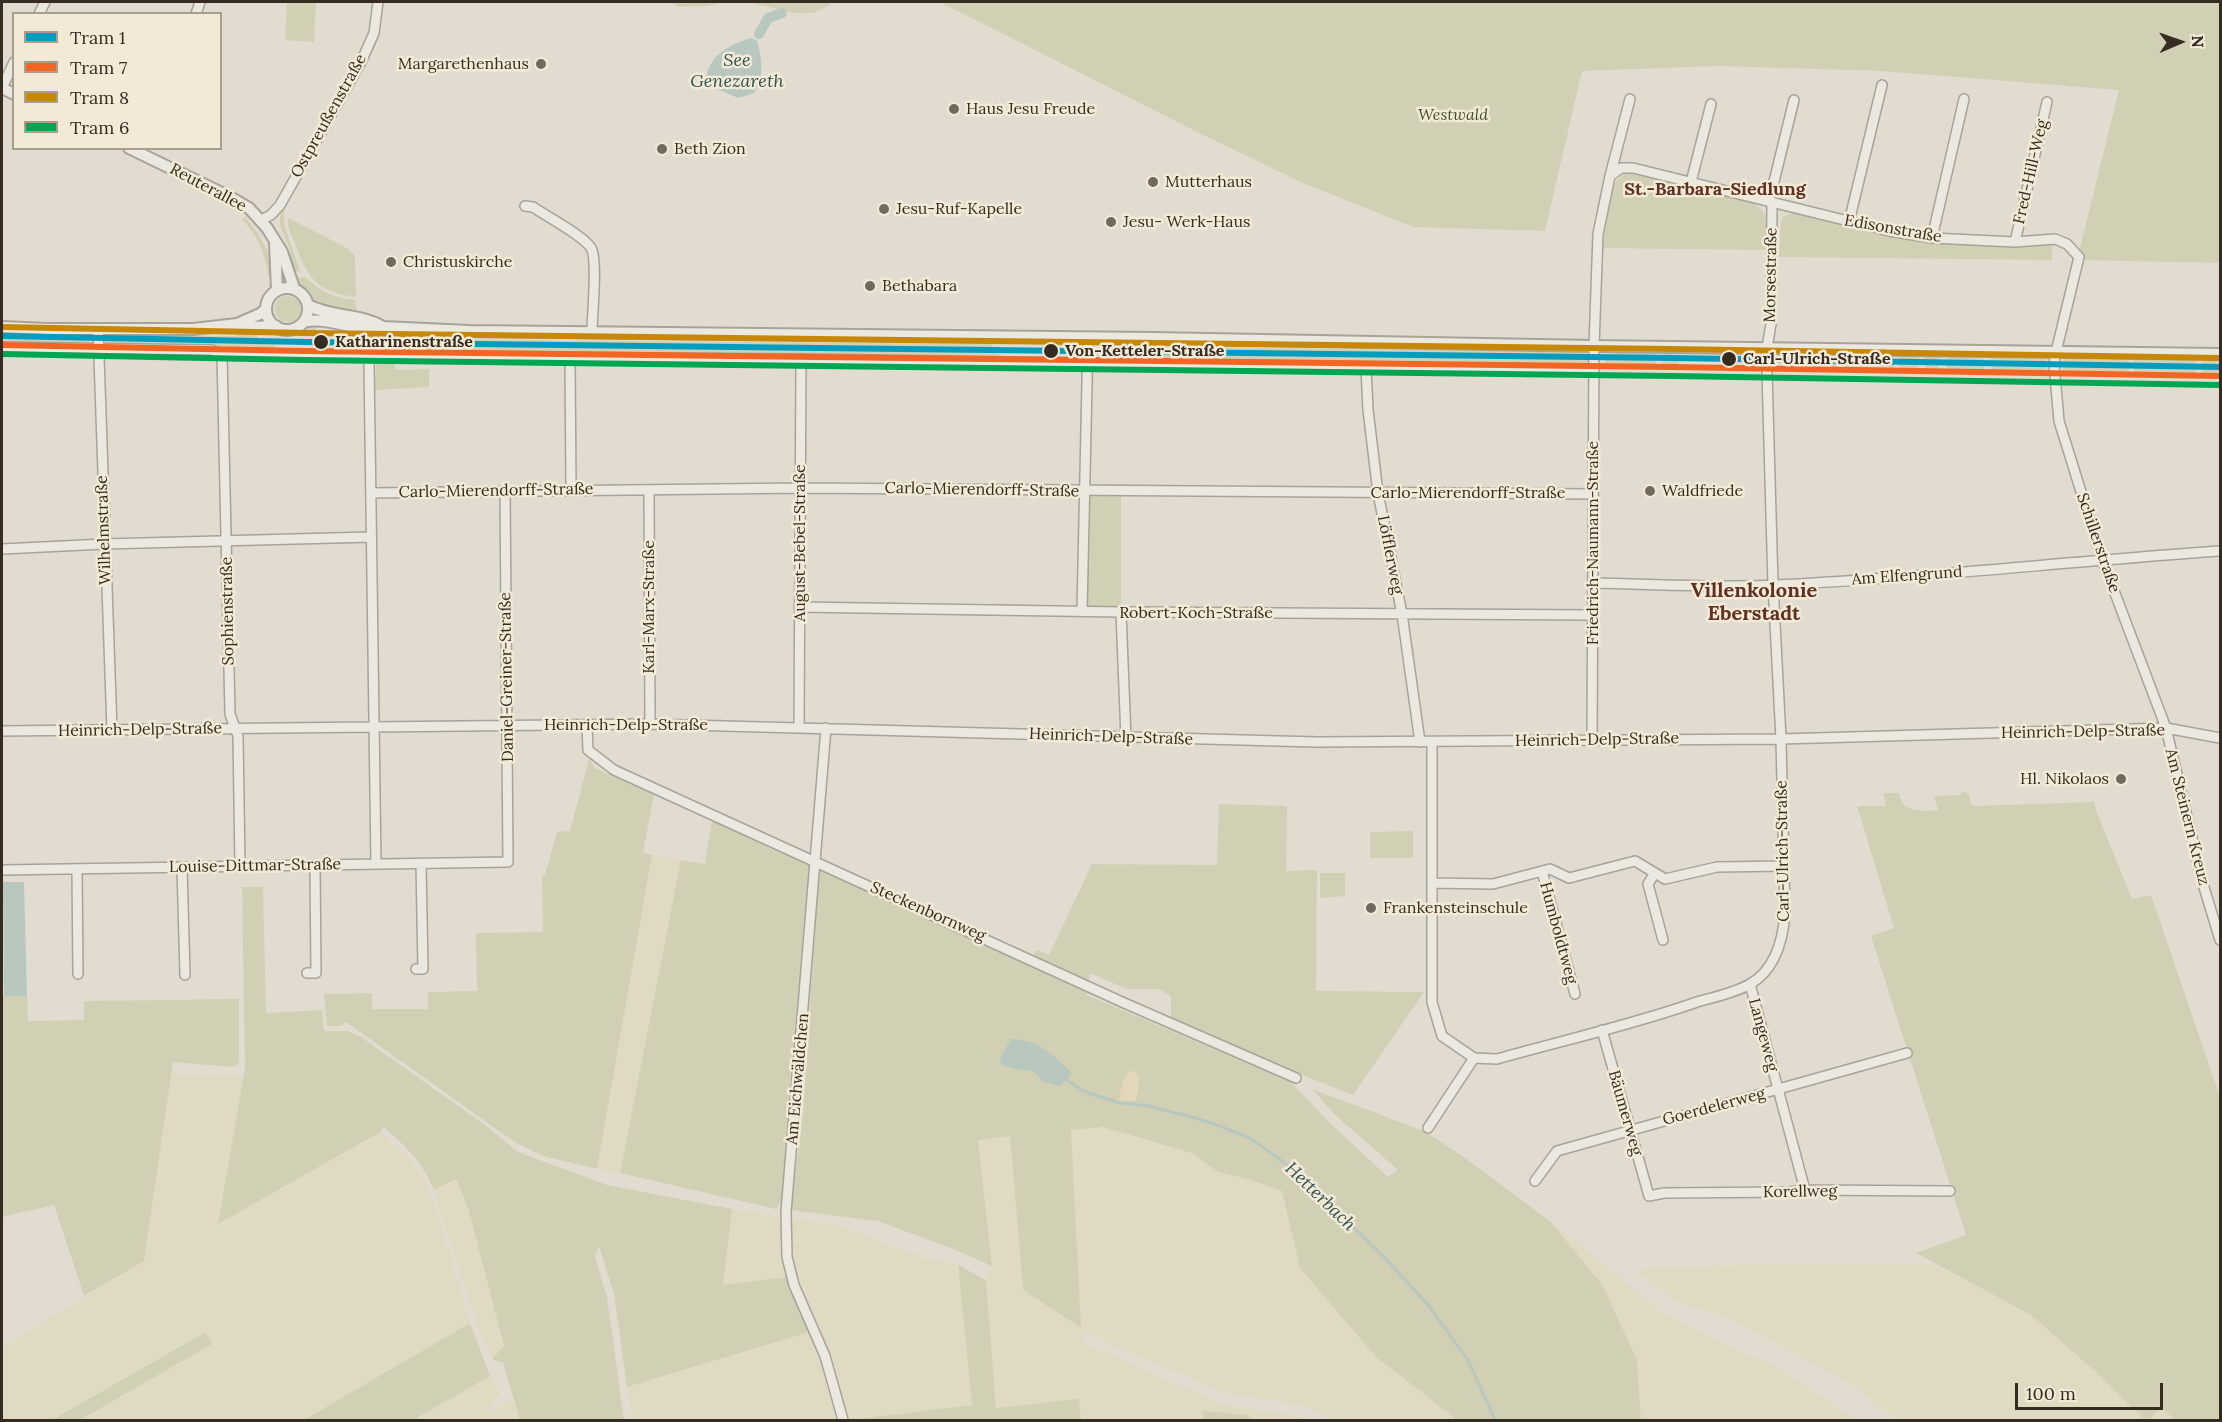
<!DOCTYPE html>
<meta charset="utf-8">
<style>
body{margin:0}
#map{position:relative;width:2222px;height:1422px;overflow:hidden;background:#e2dcd0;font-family:Lora,serif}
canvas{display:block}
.frame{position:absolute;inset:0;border:3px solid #362b21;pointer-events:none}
.legend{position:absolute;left:12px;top:12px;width:210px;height:138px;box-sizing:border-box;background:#f2ead7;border:2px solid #a79e8e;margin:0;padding:8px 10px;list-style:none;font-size:18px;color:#362b21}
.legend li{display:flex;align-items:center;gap:12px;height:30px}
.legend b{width:30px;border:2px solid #a79e8e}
.north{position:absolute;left:2150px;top:12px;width:60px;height:60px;-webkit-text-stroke:4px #f2ead7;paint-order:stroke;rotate:88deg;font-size:16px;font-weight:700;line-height:24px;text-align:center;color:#362b21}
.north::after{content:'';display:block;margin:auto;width:21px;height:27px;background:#362b21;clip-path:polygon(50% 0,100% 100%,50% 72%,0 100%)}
.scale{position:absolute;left:2015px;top:1383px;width:148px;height:27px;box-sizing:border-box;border:3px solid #362b21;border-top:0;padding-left:8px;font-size:18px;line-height:21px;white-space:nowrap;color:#362b21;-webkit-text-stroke:4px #f2ead7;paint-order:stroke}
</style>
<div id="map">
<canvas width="2222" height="1422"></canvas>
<div class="frame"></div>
<ul class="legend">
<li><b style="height:8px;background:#059cbd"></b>Tram 1</li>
<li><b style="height:8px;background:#f26522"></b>Tram 7</li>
<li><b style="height:8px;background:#c78708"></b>Tram 8</li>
<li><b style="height:8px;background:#00a651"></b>Tram 6</li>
</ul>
<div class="north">N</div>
<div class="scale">100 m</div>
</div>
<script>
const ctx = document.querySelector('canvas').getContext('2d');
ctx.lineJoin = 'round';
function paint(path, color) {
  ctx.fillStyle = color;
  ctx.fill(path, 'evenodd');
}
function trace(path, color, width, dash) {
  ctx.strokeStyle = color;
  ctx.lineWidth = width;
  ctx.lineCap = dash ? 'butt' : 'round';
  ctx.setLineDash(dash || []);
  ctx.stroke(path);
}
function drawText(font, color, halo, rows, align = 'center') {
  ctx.font = font + ' Lora,serif';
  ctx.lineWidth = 5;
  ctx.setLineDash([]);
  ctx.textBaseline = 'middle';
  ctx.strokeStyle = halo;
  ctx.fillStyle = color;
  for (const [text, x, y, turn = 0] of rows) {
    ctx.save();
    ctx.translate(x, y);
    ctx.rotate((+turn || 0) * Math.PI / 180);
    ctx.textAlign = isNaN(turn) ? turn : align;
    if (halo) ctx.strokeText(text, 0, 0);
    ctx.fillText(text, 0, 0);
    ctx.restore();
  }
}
paint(new Path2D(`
 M652,855l29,5 -61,313 -23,-4z
 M171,1073l20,3 53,1 -26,146 162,-91 27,24 19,27 12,33 32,107 -166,97h-224l132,-76 -6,-12 -154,88h-50v-72l142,-87z
 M1103,1127l89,26 26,19 30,7 34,12 18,77 155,152h-117l-41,-16 -72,-11 -108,-46 -35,-18v13l140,62 75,12 10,4h-226l-2,-20 -83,8 -10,-128 6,-14 -14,-127 32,-3 13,154 57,38 -9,-198z
 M455,1178l13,30 36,139 -12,12 -14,-32 -44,-137z
 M732,1209l112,18 71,28 43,10 14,140 -123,15 -17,-62 -34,-81 -75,9z
 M1550,1221l119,96 70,34 35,14 84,55h-217l-4,-60 -34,-74z
 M1745,1264h186l39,18 61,33 64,56 50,49h-247l-42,-33 -127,-69 -49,-15 -45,-33z
 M809,1332l12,29 16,59h-204l-6,-33z
 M490,1376l10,17 -14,21 26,-15 8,21h-107z
 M2161,1407l14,13h-26z`), '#e0dac2');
paint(new Path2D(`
 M287,2h29l-2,40 -29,-2z
 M672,2h53l-19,4 -28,1z
 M748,2h82v3l-17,8h-19z
 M940,2h1280v261l-143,-3 42,-170 -237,-19 -164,-5 -136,5 -37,160 -132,-4 -110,-44 -102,-49z
 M1634,171l122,30 -1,4c17,7 11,30 11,45l-164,-2 11,-61c5,-9 10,-13 21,-16z
 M282,210h2v14l16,47 -6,1c-2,-9 -3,-17 -5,-25 -5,-13 -13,-23 -7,-37z
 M1793,211l138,31 63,3 13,3 45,-3v15l-273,-3 2,-37 3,-4 9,-3z
 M245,217c15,18 25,34 30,57l-7,1c-3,-21 -10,-40 -26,-55z
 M288,218l59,30 8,8 1,41c-37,-5 -48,-17 -60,-51 -4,-9 -9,-18 -8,-28z
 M306,277c13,15 29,21 49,23l2,13 -40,-9 -20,-20 -2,-6z
 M275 309a13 13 0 1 1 26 0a13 13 0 1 1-26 0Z
 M309,326h7v9h-36l-1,-2 15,1z
 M238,330h18l2,9h17v12l-169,-6v-7l3,-3 126,1z
 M2,334l86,1 1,10h-87z
 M397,339l595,5 1,3h5v7l3,1 -1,5 -250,-5 -291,-3 -3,2h-78l8,-10z
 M1103,346l482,6 4,3v11l-489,-8 -3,-8 6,1z
 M1614,352l40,1 2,1v13l-52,1 2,-12h5z
 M1663,353h8l1,3h6v8h-3v4l-13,-1z
 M1789,354l47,1 2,14 -2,2 -47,-1z
 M1844,356h50v16h-46l-4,-4z
 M1902,356l17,1v16h-20v-15z
 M1925,357h14v16h-14z
 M1948,357l35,1 2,15 -39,-1z
 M1991,358l55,1 1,14h-56z
 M2064,359l63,1 2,2v14l-67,-1z
 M2134,360l62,1v16l-62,-1z
 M393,361l3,9 33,-1v18l-54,3 1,-26 6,-3z
 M2202,361h18v17h-18z
 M1085,491l36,1v120l-39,-1z
 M589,759l6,9 59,27 -11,58 9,2 -55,314 -54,-13 -27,-13 -170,-121 -5,4h-14l-3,-32 48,-1v16h56v-17l49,-1 -1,-58 67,-1 -1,-57h3l12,-43 13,-1z
 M1961,792l7,1 4,13 122,-4 3,11 35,86 19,-4 69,202v15l-1,1 1,7v300h-45l-14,-13 -12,13h-4l-50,-49 -64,-56 -115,-62 50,-18 -95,-299 23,-8 -37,-122h29l-3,-13h16c3,21 23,18 39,17l-4,-14 27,-1z
 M1219,804l68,2 -1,65 31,-1 -1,121 108,1 -71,103 -182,-72v-27l-12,-7h-32l-37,-16 -3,22 204,87 39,41 58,54 10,-7 -64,-56 -22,-25 112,42 34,22 92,68 53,65 34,74 4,60h-186l-5,-6 -74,-57 -76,-89 -18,-77 -34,-12 -30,-7 -26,-19 -89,-26 -32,3 10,198 -58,-38 -13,-154 -32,4 14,126 -36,-16 -78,-29 -88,-11 13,-96 15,-245 210,95 9,-14 12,5 43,-91 125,1z
 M712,820l61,30 38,14 -28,335 -7,10 -156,-36 61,-313 24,4z
 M1413,831v27h-43v-26z
 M1320,873h25v23l-25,2z
 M242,887h21l3,126 56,-3 2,21h24l13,6 128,91 29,24 89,33 125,24 -9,76 64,-8 22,55 -182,55 -13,-93 -15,-48 -4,11 12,40 17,123h-104l-17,-57 -11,-4 12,-13 -36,-138 -12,-29 -22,11c-12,-29 -27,-42 -50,-63l-4,5 -162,92 27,-156z
 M2,996h25l1,25 56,-1v-19l155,-2v64l-7,4 -59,-5 -29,199 -60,35 -30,-91 -52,12z
 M958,1265l28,15 10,128 83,-9 2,21h-232l123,-15z
 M470,1323l20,53 -77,44h-109z
 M206,1332l6,12 -132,76h-28z
 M1203,1411l46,4v5h-46z`), '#d1d0b4');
paint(new Path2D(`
 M1131,1070l8,5 -1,17 -3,9 -16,-1c2,-11 3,-23 12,-30z`), '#e3d7ba');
paint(new Path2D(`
 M752,38l5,3c5,16 8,38 -3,52l-16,5 -25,-11 -6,-12c3,-20 26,-33 45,-37z
 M24,882l3,114h-23l-1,-114z
 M1011,1039c28,1 42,15 61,34l-12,13 -17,-4 -9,-11 -20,-2 -14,-5 1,-8z`), '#b9c8bf');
trace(new Path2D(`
 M1066,1079l17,12 37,12 30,3 59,16 41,16 43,31 92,89 44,48 40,56 26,58`), '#b9c8bf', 3);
trace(new Path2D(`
 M759,34l9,-16 14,-5`), '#b9c8bf', 10);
const minor = new Path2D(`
 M39,14l6,-12
 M196,14l4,-12
 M2,88l12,-26
 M1610,176l20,-77
 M1691,182l20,-78
 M1769,202l25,-102
 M525,206l8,1c13,9 51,29 58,41 7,11 1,67 1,84
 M261,220l10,-5 9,-10 82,-145 12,-27 4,-31
 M1849,222l33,-137
 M1932,238l32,-139
 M2015,242l32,-140
 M98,329l14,401
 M2,347l210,3 10,5 579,4 792,11
 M222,355l8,359 8,22 2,130
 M570,359l1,131
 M1366,368l2,42 10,83 24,121 18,128
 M649,491l1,233
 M371,493l429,-5 793,6
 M2,549l102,-5 267,-7
 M1593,583c61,1 122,5 182,2 149,-7 297,-24 445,-34
 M799,607l322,5 472,3
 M1082,611l6,-274
 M1121,612l5,126
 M587,725l1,25 26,20 508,232 174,76
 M799,727l2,-368
 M826,728l-40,484 1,45 7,28 31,71 18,64
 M2,731l648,-7 666,18 465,-3 385,-11 54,10
 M1592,740l2,-394 4,-112 12,-58 11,-8h12l256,63 43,7 83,4 40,-3 12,5 12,13 -23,95 -2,12 5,57 43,138 64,169 37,156 17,56
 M1432,742v260l10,34 32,22 23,1c67,-19 135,-34 200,-57 17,-5 38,-9 53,-18 25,-14 33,-44 35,-71l-4,-174 -8,-154 -6,-213v-24l4,-24 1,-122
 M376,864l-7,-501 4,-16 10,-20
 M182,867l3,108
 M77,869l1,105
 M2,870l506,-8 -3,-371
 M1542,871l33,123
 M1655,873l-7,11 15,56
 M1433,883l60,1 57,-15 19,9 66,-17 30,18 52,-12 67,-1
 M416,969h7l-2,-105
 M307,973h9l-1,-108
 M1750,984l55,206
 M1602,1030l47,166 15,-3 124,-1 17,-2 145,1
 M1428,1128l46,-70
 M1535,1181l22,-30 350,-98`);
const tertiary = new Path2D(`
 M2,88l12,6
 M129,148l101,49 19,11 18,20 15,24 12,36
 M275,243l2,47
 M266 309a21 21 0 1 1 42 0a21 21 0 1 1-42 0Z
 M308,305c24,13 52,8 75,22
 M304,322c26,-7 53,13 79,5l86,4 684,7 441,8 626,8
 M237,324l23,-10 6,-5
 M2,327l46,2h145l44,-5 14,3 25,-1`);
trace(minor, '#a8a298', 12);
trace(tertiary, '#a8a298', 14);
trace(minor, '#ebe8e0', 9);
trace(tertiary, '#ebe8e0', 10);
trace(new Path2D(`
 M2,336l303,6 1368,16 547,9`), '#059cbd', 6);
trace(new Path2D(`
 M2,345l303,6 1368,16 547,9`), '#f26522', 6);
trace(new Path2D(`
 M3,327l303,6 1367,16 547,9`), '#c78708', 6);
trace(new Path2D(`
 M2,354l303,6 1368,16 547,9`), '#00a651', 6);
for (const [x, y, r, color] of [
 [541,64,6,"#72695e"],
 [954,109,6,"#72695e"],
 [662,149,6,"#72695e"],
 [1153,182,6,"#72695e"],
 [884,209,6,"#72695e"],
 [1111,222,6,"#72695e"],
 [391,262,6,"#72695e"],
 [870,286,6,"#72695e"],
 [321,342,8,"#362b21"],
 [1051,351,8,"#362b21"],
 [1729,359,8,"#362b21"],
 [1650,491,6,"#72695e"],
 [2121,779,6,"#72695e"],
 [1371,908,6,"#72695e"]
]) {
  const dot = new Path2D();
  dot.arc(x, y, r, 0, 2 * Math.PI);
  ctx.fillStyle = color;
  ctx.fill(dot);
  trace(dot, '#f2ead7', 2);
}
drawText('16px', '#362b21', '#f2ead7', [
 ["Margarethenhaus",529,64,"right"],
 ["Haus Jesu Freude",966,109],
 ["Beth Zion",674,149],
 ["Mutterhaus",1165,182],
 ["Jesu-Ruf-Kapelle",896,209],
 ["Jesu- Werk-Haus",1123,222],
 ["Christuskirche",403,262],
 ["Bethabara",882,286],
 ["Waldfriede",1662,491],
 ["Hl. Nikolaos",2109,779,"right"],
 ["Frankensteinschule",1383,908]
], 'left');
drawText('italic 16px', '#475129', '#f2ead7', [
 ["Westwald",1453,115]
]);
drawText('16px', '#362b21', '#f2ead7', [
 ["Ostpreußenstraße",329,116,-61],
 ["Fred-Hill-Weg",2031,172,-77],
 ["Reuterallee",208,188,28],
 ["Edisonstraße",1893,229,10],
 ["Morsestraße",1771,275,-89],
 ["Carlo-Mierendorff-Straße",982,490,1],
 ["Carlo-Mierendorff-Straße",496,491,-1],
 ["Carlo-Mierendorff-Straße",1468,493],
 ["Wilhelmstraße",104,530,-92],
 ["August-Bebel-Straße",800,543,-90],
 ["Friedrich-Naumann-Straße",1593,543,-90],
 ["Schillerstraße",2098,543,71],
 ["Löfflerweg",1390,555,79],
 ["Am Elfengrund",1907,576,-4],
 ["Karl-Marx-Straße",649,607,-90],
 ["Sophienstraße",228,611,-91],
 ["Robert-Koch-Straße",1196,613],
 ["Daniel-Greiner-Straße",507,677,-91],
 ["Heinrich-Delp-Straße",626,725],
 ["Heinrich-Delp-Straße",140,730,-1],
 ["Heinrich-Delp-Straße",2083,732,-1],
 ["Heinrich-Delp-Straße",1111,737,2],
 ["Heinrich-Delp-Straße",1597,740,-1],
 ["Am Steinern Kreuz",2187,817,76],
 ["Carl-Ulrich-Straße",1783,851,-91],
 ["Louise-Dittmar-Straße",255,866,-1],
 ["Steckenbornweg",928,912,24],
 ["Humboldtweg",1558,933,75],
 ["Langeweg",1763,1035,75],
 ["Am Eichwäldchen",798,1079,-85],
 ["Goerdelerweg",1714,1107,-15],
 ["Bäumerweg",1625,1113,74],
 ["Korellweg",1800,1192,-1]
]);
drawText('bold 16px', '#362b21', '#f2ead7', [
 ["Katharinenstraße",335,342],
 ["Von-Ketteler-Straße",1065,351],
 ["Carl-Ulrich-Straße",1743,359]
], 'left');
drawText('italic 18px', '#325452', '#f2ead7', [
 ["See",737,61],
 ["Genezareth",737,82],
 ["Hetterbach",1320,1197,44]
]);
drawText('bold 18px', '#5f3024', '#f2ead7', [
 ["St.-Barbara-Siedlung",1715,190]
]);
drawText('bold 20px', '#5f3024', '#f2ead7', [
 ["Villenkolonie",1754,591],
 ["Eberstadt",1754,614]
]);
</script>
